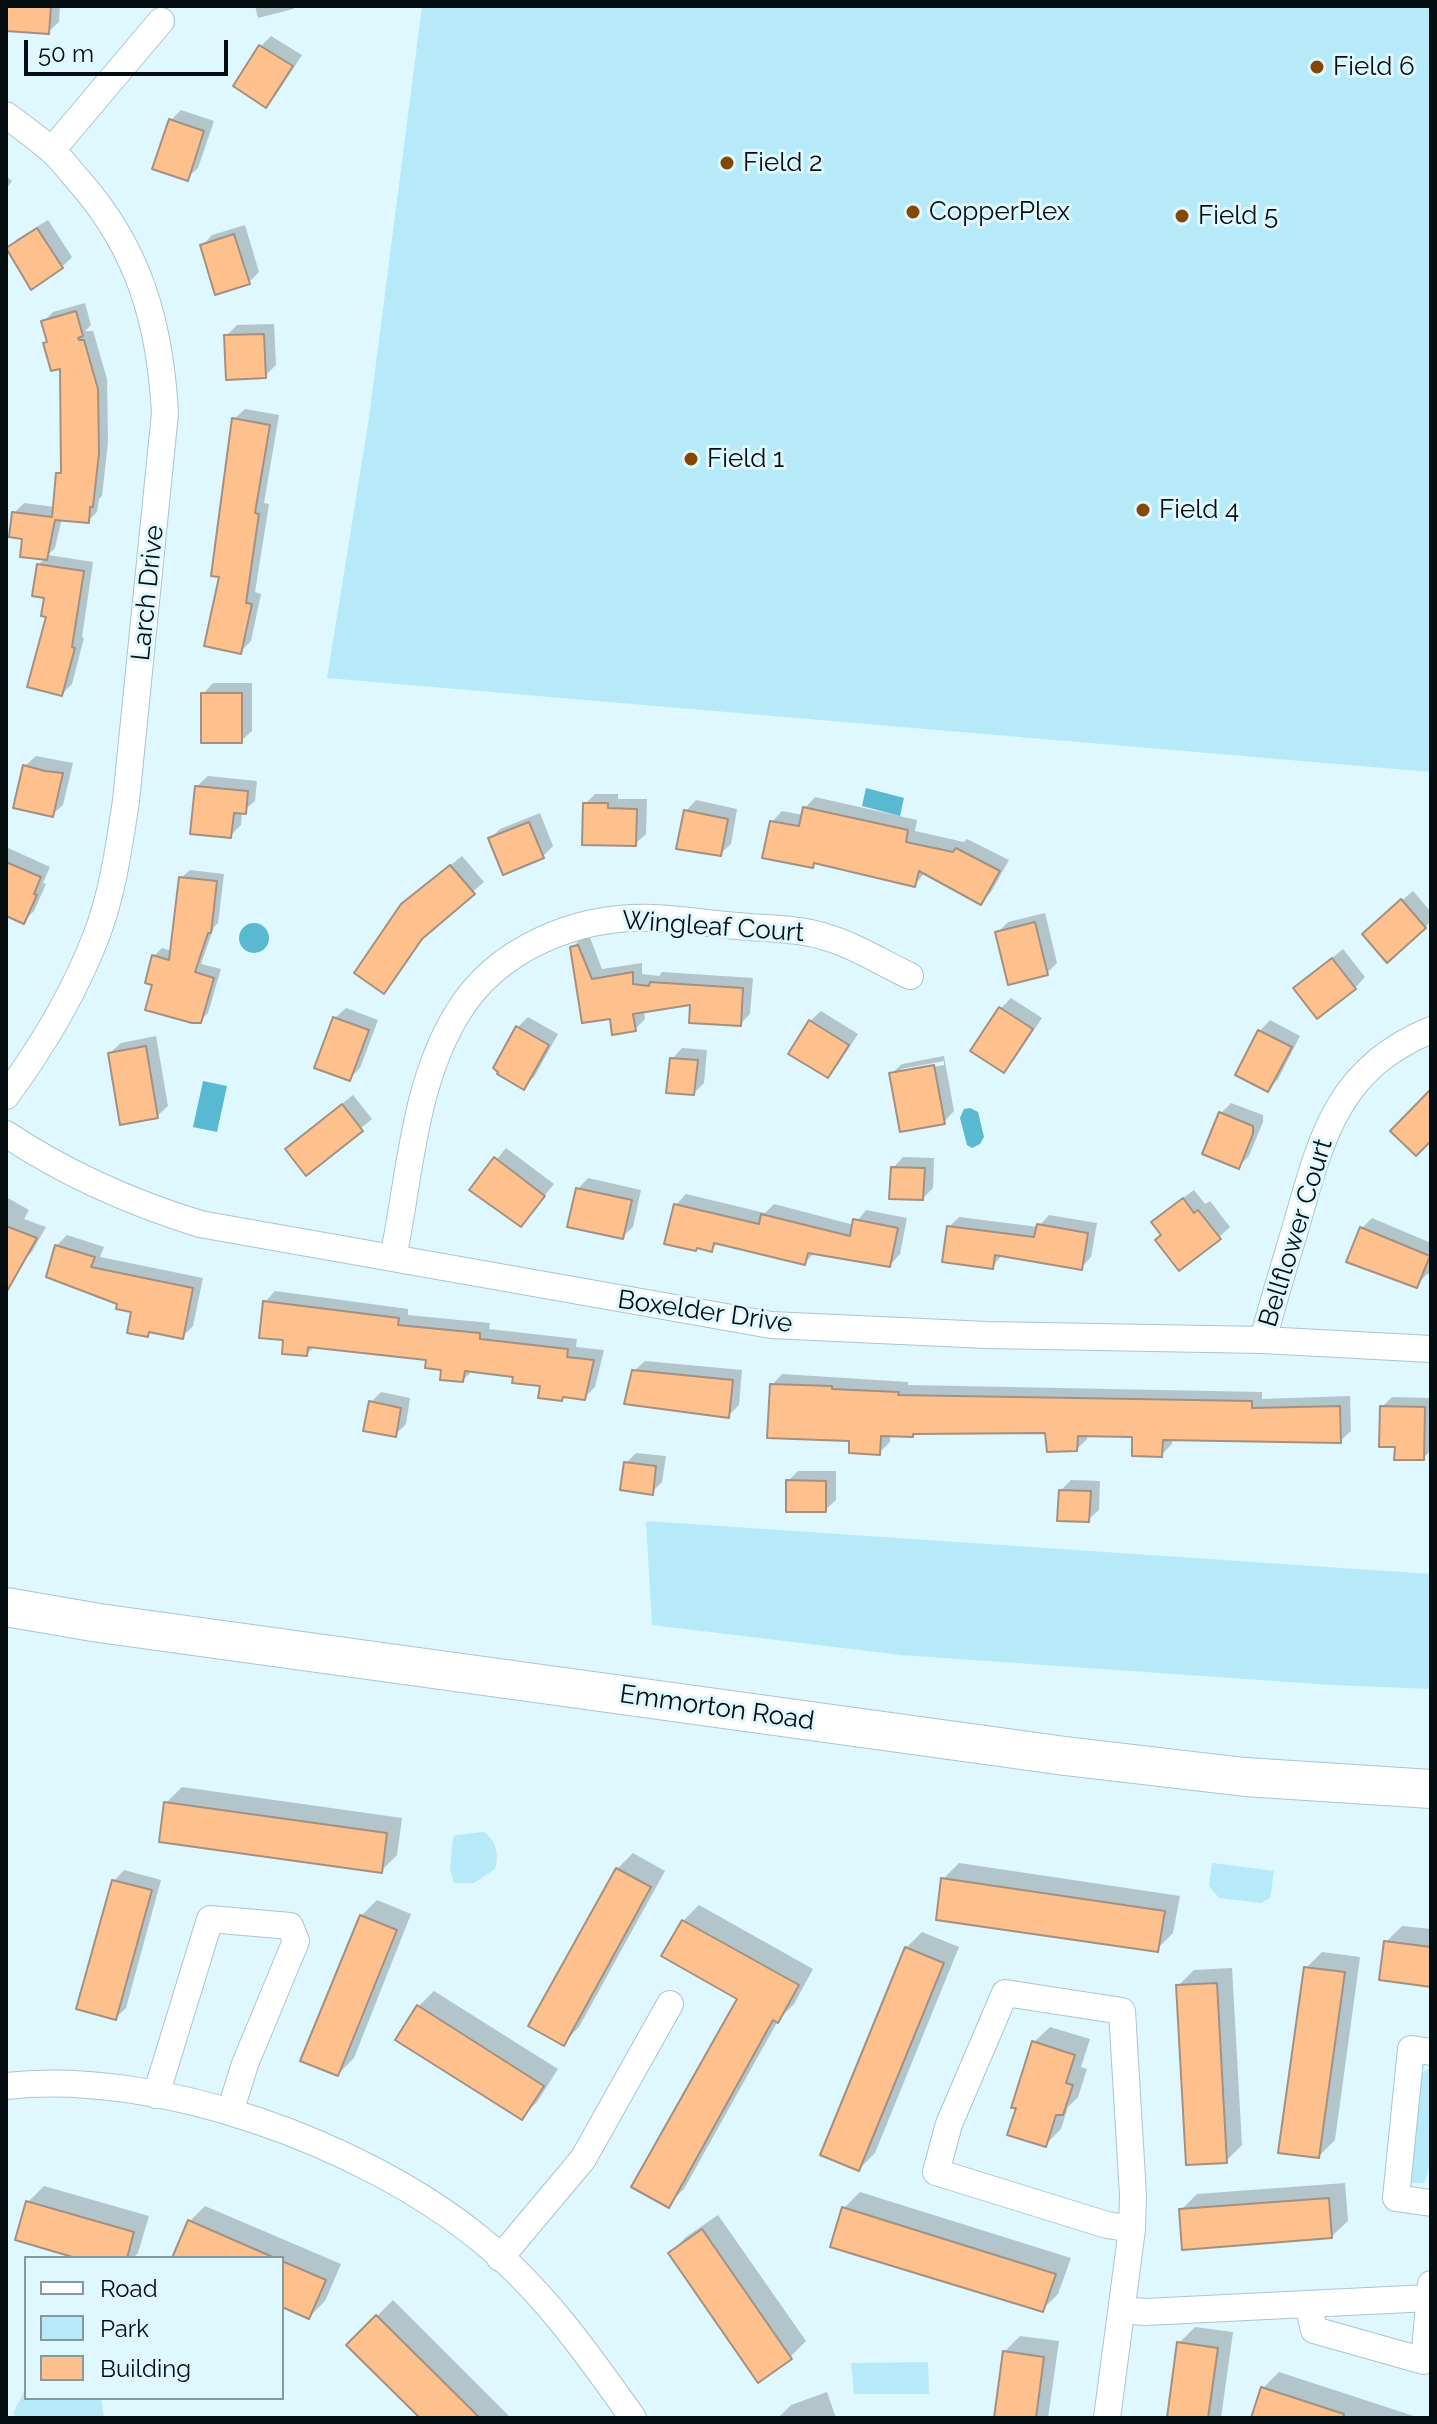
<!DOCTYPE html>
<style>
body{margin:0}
#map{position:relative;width:1437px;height:2424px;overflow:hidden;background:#dff7fe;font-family:Raleway,sans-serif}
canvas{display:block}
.frame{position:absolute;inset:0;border:8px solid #040d10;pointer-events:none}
.legend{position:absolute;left:24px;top:2256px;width:260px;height:144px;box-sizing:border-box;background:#dff7fe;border:2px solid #87999f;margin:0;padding:10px 14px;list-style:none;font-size:24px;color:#040d10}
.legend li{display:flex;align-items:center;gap:16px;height:40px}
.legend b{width:40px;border:2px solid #87999f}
.scale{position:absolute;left:24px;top:40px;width:204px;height:36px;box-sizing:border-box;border:4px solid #040d10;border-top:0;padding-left:10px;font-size:24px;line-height:28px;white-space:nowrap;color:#040d10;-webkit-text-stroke:6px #dff7fe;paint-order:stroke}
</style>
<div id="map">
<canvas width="1437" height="2424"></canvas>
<div class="frame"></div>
<ul class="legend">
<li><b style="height:10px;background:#fff"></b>Road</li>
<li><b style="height:22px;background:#b7eaf9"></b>Park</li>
<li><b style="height:22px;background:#fec18e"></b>Building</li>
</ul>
<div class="scale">50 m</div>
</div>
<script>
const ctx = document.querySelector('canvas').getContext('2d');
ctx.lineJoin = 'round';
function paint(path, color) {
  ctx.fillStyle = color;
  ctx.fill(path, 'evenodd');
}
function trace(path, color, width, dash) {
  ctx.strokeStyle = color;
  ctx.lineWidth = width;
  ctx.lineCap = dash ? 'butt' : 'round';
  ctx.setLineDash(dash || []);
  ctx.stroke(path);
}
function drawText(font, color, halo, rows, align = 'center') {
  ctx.font = font + ' Raleway,sans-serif';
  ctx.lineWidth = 6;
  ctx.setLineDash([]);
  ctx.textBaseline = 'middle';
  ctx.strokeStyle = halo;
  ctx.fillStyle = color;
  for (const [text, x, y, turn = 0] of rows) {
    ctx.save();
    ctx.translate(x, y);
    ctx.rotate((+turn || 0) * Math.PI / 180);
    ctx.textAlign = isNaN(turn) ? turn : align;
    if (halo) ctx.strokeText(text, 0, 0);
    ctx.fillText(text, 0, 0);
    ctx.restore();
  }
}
paint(new Path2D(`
 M422,6h1009v766l-1104,-94 42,-260z
 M646,1521l785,53v115l-99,-4 -431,-30 -249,-30z
 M484,1832c13,9 15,23 11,37l-21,14h-20l-4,-14 3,-31 3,-3z
 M1212,1863l62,8 -4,27 -9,5 -42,-5 -10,-12z
 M1431,2067c0,32 6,88 -7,116h-13l-3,-8 14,-102z
 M928,2362l1,32h-75l-3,-31z
 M26,2388v10h75l3,20h-88l-3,-5z`), '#b7eaf9');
paint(new Path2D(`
 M866,788l38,10 -4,18 -38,-10z
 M239 938a15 15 0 1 1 30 0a15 15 0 1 1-30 0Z
 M203,1081l24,5 -10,46 -24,-5z
 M970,1108l8,4 6,25 -4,7 -8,4 -5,-3 -7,-27 4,-9z`), '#59b9d1');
paint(new Path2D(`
 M6,6h54l-1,16 -11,10 -42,-3z
 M255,6h42l-4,3 -35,9z
 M271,36l31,19 -26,40 -10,11 -30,-20 25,-40z
 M181,110l33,11 -16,47 -11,10 -16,-58z
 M6,176l6,5 -6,8z
 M48,220l24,37 -10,10 -55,-17 10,-11z
 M245,225l14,47 -10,10 -47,-36 10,-11z
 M85,303l6,22 -6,6h8l14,48 1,63 -6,54 -3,3 -2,13 -9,9 -26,-3 -7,30 -7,7 45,7 -11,75 2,1 -12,46 -10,10 -16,-98 -8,-31 8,-7 -22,-21 -10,-24 10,-10 31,4 3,-33 5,-5 -1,-103 -17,-23 4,-3 -6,-18 10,-10z
 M274,324l2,41 -11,11 -39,-40 11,-11z
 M245,409l34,6 -15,88 5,1 -14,88 6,2 -10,47 -10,10 -20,-75 13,-157z
 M213,683h39v48l-11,10 -38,-47z
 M36,756l37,7 -10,42 -11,10 -27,-49z
 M208,776l49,5 -2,20 -13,11 -1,13 -11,11 -33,-50z
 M595,794h23v5h29l-1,35 -11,10 -50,-40z
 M815,797l102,23 -2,11 49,11 3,-3 42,21 -18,32 -10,11 -56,-31 -10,13 -99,-23 -3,4 -41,-44 10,-11 21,4 2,-7z
 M696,800l41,9 -6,35 -11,10 -34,-43z
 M540,813l13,33 -10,10 -53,-17 10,-10z
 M6,847l44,20 -7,16 3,1 -12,27 -10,10 -18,-8z
 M462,856l22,26 -55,48 -35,51 -10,11 30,-98z
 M190,870l34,4 -6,49 -4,4 -13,37 20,5 -13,44 -8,8 -46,-65 8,-8 10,3 9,-73z
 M1413,891l18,21v9l-6,6 -50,-3z
 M1045,913l12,50 -10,10 -50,-40 11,-11z
 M589,935l13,34 40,-6v11l17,2 3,-4 91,6 -3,36 -10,10 -47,-22 -49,8 1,9 -10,10 -24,-12 -39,-69 10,-11z
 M1343,949l22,28 -10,11h-59z
 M1011,998l31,20 -28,42 -10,10 -31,-20 28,-42z
 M346,1008l32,12 -18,48 -11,11 -14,-61z
 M821,1011l37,23 -20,31 -10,11 -18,-55z
 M528,1017l30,17 -24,43 -11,10 -5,-60z
 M1270,1020l30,16 -22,43 -10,11 -30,-16 22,-43z
 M156,1036l12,70 -11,10 -47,-63 11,-10z
 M682,1048l25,2 -3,33 -10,10 -22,-34z
 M944,1056l10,55 -10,11 -53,-48 11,-10zM944,1061v4l-43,8v-4z
 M353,1095l19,24 -65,54 -9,-34z
 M1231,1103l32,12v7l-14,34 -10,10 -18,-53z
 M506,1148l48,36 -33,40 -49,-35z
 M903,1157l31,1 -1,30 -10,10 -30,-30z
 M588,1178l53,12 -8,37 -11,10 -44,-48z
 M1194,1190l11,14 5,-3 20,26 -11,10 -56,-3 1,-22z
 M686,1194l79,19 9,-9 80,21 12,-15 41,8 -7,36 -10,11 -75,-13 -10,11 -86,-21 -8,8 -35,-45z
 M6,1197l23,13 -5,9 22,8 -14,25 -10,10 -16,-8z
 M1049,1215l48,8 -6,34 -10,11 -78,-14 -11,13 -43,-40 10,-10 79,10z
 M1372,1218l59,25v32l-4,-1 -11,12 -54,-58z
 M67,1235l37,12 -4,10 103,21 -10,48 -11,11 -30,-7 -5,5 -14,-24 -14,-8 -63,-57z
 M275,1291l133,18v6l82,8 -1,6 88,10 -1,8 28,3 -9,37 -11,11 -19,-3 -3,4 -20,-15 -26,-9 -43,-5 -10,10 -35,-21 -113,-13 -8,8 -22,-16 -20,-36z
 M645,1361l97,9 -3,35 -11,11 -94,-45z
 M782,1374l126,8v3l354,7v7l88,-3 1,35 -11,10 -168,-3v6l-11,11 -27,-20 -47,-1v5l-10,10 -30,-18 -131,1 -4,3h-22v7l-11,11 -28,-14 -79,-54z
 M381,1392l29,6 -4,26 -11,11 -24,-33z
 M1392,1397l39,1v53l-8,7 -26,-13 -15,-38z
 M636,1453l30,3 -4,26 -10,10 -26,-29z
 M798,1471h38v29l-11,10 -37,-29z
 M1071,1480l29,1 -1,29 -11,10 -27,-30z
 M182,1787l220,31 -5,37 -16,16 -215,-68z
 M633,1853l32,18 -86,156 -16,16 54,-174z
 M959,1863l221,33 -7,37 -16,16 -214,-70z
 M124,1870l37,10 -35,128 -11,10 -1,-137z
 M377,1900l34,14 -57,144 -16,16 23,-158z
 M699,1905l114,64 -19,35 -15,15 -95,170 -16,16 71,-207 -56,-77z
 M1402,1926l29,3v56l-45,-43z
 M922,1932l37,15 -84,206 -16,16 47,-221z
 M1322,1952l38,5 -25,183 -16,16 -13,-188z
 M1232,1968l10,177 -16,16 -48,-175 16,-16z
 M434,1991l124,78 -21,33 -16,16 -103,-111z
 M1050,2027l40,12 -9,28 6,2 -9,28 -10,10 -7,22 -16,16 -11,-103z
 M1345,2183l3,38 -16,15 -151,-26 16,-16z
 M44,2186l105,30 -11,37 -5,5h-49l-56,-56z
 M860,2192l211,66 -13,36 -16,16 -198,-102z
 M205,2206l136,58 -16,37 -16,16 -27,-12v-47h-108l15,-36z
 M718,2215l88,126 -16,16 -120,-104 16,-16z
 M393,2300l118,118h-88l-74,-74z
 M1195,2327l38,5 -12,86h-52l10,-75z
 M1020,2336l39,5 -11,77h-52l8,-66z
 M1279,2372l141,46h-167l10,-30z
 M827,2392l9,26h-58l13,-13z`), '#0003');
const building = new Path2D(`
 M6,6h45l-2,28 -43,-3z
 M259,45l34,21 -27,42 -33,-22z
 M169,119l35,12 -16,50 -36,-12z
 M37,228l26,40 -32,22 -25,-42z
 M234,234l16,50 -35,11 -15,-50z
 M76,311l7,25 -5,2 1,2h5l14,49 1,64 -6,54h-3l-1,16 -34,-3 -8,40 -27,-3 2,-18 -13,-2 3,-25 40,5 4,-44h5l-1,-104 -9,2 -8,-28 4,-1 -6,-21z
 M264,334l2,44 -40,2 -2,-45z
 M232,418l38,7 -15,88 4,1 -13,89 6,1 -11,50 -37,-8 15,-69 -8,-1z
 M37,564l47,7 -12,76 3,1 -13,48 -35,-9 19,-70 -5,-1 3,-18 -12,-2z
 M201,693h41v50h-41z
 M23,765l22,6 18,2 -10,44 -40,-9z
 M195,786l53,5 -2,23 -12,-1 -3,25 -41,-4z
 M583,803h25v5l29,1 -1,37 -54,-1z
 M803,807l105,23 -2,12 47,10 3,-4 44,23 -19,34 -62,-34 -4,16 -101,-24 -1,5 -51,-10 8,-37 29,5z
 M684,810l44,9 -7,37 -45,-7z
 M529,822l15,36 -41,17 -15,-37z
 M6,862l35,15 -7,17 3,1 -13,29 -18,-8z
 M450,865l25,29 -53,45 -38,55 -30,-21 47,-69z
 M179,877l38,4 -6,52h-3l-13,39 19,6 -13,45h-9l-47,-13 7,-25 -7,-2 7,-28 17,5z
 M1401,899l25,29 -39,35 -25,-29z
 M1035,922l13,53 -40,10 -13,-53z
 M578,945l14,34 41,-7v12l16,2 1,-4 93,6 -2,38 -52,-3 1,-18 -57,9 3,17 -24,4 -2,-16 -28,4 -12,-76z
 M1332,958l24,31 -39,30 -24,-31z
 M999,1007l34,22 -29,44 -34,-22z
 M333,1017l36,13 -19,51 -36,-13z
 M809,1020l40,25 -21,33 -40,-24z
 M516,1026l33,19 -25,45 -27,-16 1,-2 -5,-4z
 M1258,1030l34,17 -24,45 -33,-17z
 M146,1046l12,72 -38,7 -12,-72z
 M670,1058l28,2 -4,35 -28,-2z
 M934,1065l11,59 -45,8 -11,-59z
 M1431,1089v52l-15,15 -26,-25z
 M342,1104l21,27 -57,45 -21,-27z
 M1219,1112l34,14v8l-14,35 -37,-15z
 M494,1157l51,39 -24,31 -52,-37z
 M891,1167l34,1 -2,32 -34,-1z
 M576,1188l56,12 -9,39 -56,-12z
 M1183,1198l11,15 4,-3 23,29 -42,32 -24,-31 6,-5 -10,-13z
 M674,1204l85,20 2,-10 89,22 3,-17 45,9 -8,39 -82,-14 -3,12 -91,-22 -2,9 -15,-4 -1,3 -32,-7z
 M1037,1224l51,9 -6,37 -87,-15 -2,14 -51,-7 5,-36 87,11z
 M6,1226l31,12 -31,55z
 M1360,1227l70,29 -13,32 -71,-26z
 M55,1245l40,12 -4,10 102,21 -10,51 -34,-7 -1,5 -21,-4 4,-21 -15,-3 1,-5 -71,-27z
 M263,1301l136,17 -1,7 82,8v6l88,10 -1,8 27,3 -9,40 -22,-3 -1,4 -24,-3 2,-12 -28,-3 1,-6 -48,-6 -2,11 -23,-2 1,-10 -16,-2 1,-8 -118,-13 -1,9 -25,-2 1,-14 -24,-2z
 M632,1370l101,10 -4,38 -105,-14z
 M770,1384l62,2v3l67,3 -1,3 354,6v7l88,-2 1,37 -178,-3 -1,17 -30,-1v-19l-54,-1 -1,15 -30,1 -2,-19 -132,1v3l-32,-1 -1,19 -31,-2v-12l-82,-3z
 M369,1401l32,7 -5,29 -33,-6z
 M1380,1406l45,1 -1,53h-30l1,-13h-16z
 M624,1462l32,4 -3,29 -33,-5z
 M786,1480l40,1v31h-40z
 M1059,1490l32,1 -2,31 -32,-1z
 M164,1802l223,31 -5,40 -223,-31z
 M616,1868l35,19 -87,159 -36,-20z
 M941,1878l224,33 -7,41 -222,-32z
 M112,1880l40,10 -36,130 -40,-11z
 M360,1915l37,15 -59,146 -38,-15z
 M682,1920l117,65 -21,38 -5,-3 -104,188 -38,-21 106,-188 -76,-43z
 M1384,1941l47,6v40l-52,-7z
 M905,1947l39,16 -85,208 -39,-16z
 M1304,1967l41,5 -26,186 -41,-5z
 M1217,1983l10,180 -41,2 -10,-180z
 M417,2005l127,81 -22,34 -127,-80z
 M1032,2041l43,14 -9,28 7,2 -10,30h-7l-10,32 -39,-12 9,-27h-5z
 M1329,2198l3,40 -150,12 -3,-41z
 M26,2201l108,31 -7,26h-51l-61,-18z
 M842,2207l214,67 -13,38 -213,-65z
 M188,2220l87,38h-103z
 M702,2229l90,130 -34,24 -90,-130z
 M282,2261l44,19 -17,39 -27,-12z
 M376,2315l104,103h-60l-74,-73z
 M1177,2342l41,6 -10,70h-41z
 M1003,2351l41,6 -8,61h-42z
 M1261,2387l83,27 -1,4h-92z`);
paint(building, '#fec18e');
trace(building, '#a49080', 2);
const street = new Path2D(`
 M6,115c15,11 30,22 44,34 11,9 19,21 29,32 60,68 81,142 86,232l-39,388c-7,45 -13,91 -29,133 -22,58 -55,113 -91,162
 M52,150l109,-129
 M6,1134c60,40 126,69 194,90l571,101 216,10 276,5 168,9
 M393,1258c17,-81 20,-172 64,-244 40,-67 122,-99 197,-96 28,1 56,6 84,8 27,3 59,2 84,10 31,8 60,27 88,40
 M1263,1340c11,-42 24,-83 36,-124 24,-85 42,-149 132,-186
 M1431,2052l-20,-3 -15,149 35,5
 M6,2086c152,-17 356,57 474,153 62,50 107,114 153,179
 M156,2095l54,-176 80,7 6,15 -51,123 -15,48
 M500,2258l83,-99 87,-155
 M1308,2304l6,26 110,31 7,-77
 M1123,2310l22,2 284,-14
 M1107,2418l25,-189 1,-34 -11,-184 -117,-18 -56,131 -13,48 171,53 25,4`);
const secondary = new Path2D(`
 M6,1607l93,16 966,133 180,21 186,12`);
trace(street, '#a9c6ce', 28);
trace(secondary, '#a9c6ce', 40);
trace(street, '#fff', 26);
trace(secondary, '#fff', 38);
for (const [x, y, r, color] of [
 [1317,67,8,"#844801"],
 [727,163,8,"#844801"],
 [913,212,8,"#844801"],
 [1182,216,8,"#844801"],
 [691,459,8,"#844801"],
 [1143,510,8,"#844801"]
]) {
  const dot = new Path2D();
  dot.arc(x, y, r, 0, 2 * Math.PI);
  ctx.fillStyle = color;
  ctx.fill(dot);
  trace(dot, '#dff7fe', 3);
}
drawText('26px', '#040d10', '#dff7fe', [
 ["Field 6",1333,67],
 ["Field 2",743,163],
 ["CopperPlex",929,212],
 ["Field 5",1198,216],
 ["Field 1",707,459],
 ["Field 4",1159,510]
], 'left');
drawText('26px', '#040d10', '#dff7fe', [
 ["Larch Drive",148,593,-84],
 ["Wingleaf Court",713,927,4],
 ["Bellflower Court",1296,1233,-73],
 ["Boxelder Drive",705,1312,8],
 ["Emmorton Road",717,1708,8]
]);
</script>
